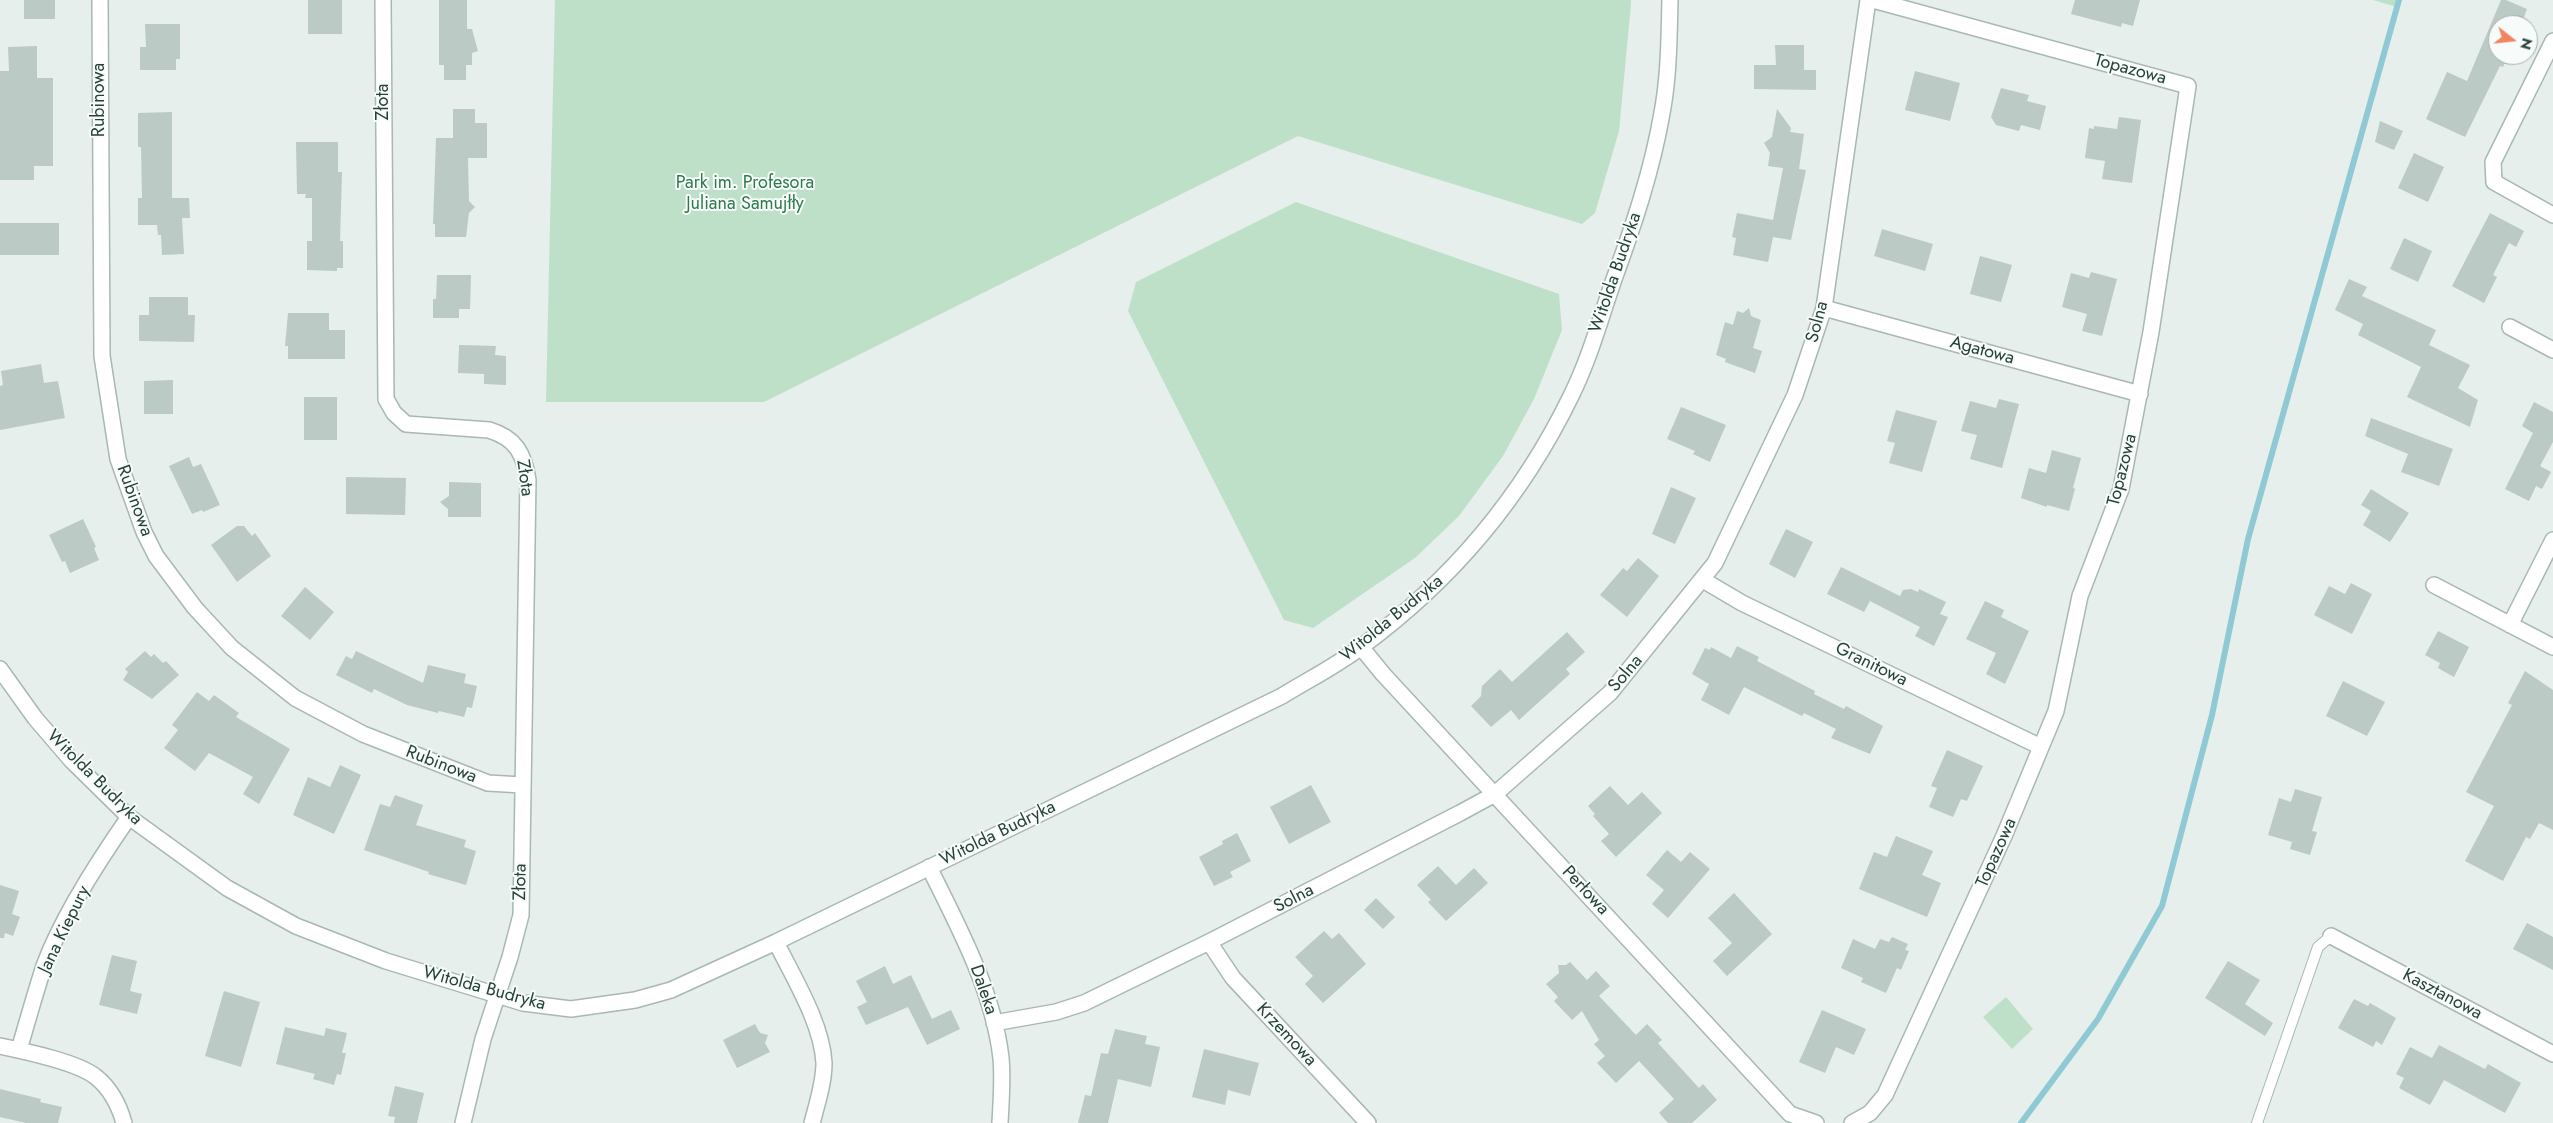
<!DOCTYPE html>
<meta charset="utf-8">
<style>
body{margin:0}
#map{position:relative;width:2553px;height:1123px;overflow:hidden;background:#e6efeb;font-family:Jost,sans-serif}
canvas{display:block}
.north{position:absolute;left:2488px;top:15px;width:50px;height:50px;box-sizing:border-box;background:#f7fbf9;border:1px solid #a3b1ad;border-radius:50%;rotate:106deg;font-size:14px;font-weight:700;line-height:20px;text-align:center;color:#24423a}
.north::after{content:'';display:block;margin:auto;width:18px;height:22px;background:#f4845f;clip-path:polygon(50% 0,100% 100%,50% 72%,0 100%)}
</style>
<div id="map">
<canvas width="2553" height="1123"></canvas>
<div class="north">N</div>
</div>
<script>
const ctx = document.querySelector('canvas').getContext('2d');
ctx.lineJoin = 'round';
function paint(path, color) {
  ctx.fillStyle = color;
  ctx.fill(path, 'evenodd');
}
function trace(path, color, width, dash) {
  ctx.strokeStyle = color;
  ctx.lineWidth = width;
  ctx.lineCap = dash ? 'butt' : 'round';
  ctx.setLineDash(dash || []);
  ctx.stroke(path);
}
function drawText(font, color, halo, rows, align = 'center') {
  ctx.font = font + ' Jost,sans-serif';
  ctx.lineWidth = 4;
  ctx.setLineDash([]);
  ctx.textBaseline = 'middle';
  ctx.strokeStyle = halo;
  ctx.fillStyle = color;
  for (const [text, x, y, turn = 0] of rows) {
    ctx.save();
    ctx.translate(x, y);
    ctx.rotate((+turn || 0) * Math.PI / 180);
    ctx.textAlign = isNaN(turn) ? turn : align;
    if (halo) ctx.strokeText(text, 0, 0);
    ctx.fillText(text, 0, 0);
    ctx.restore();
  }
}
paint(new Path2D(`
 M555,0h1076v4l-12,127 -24,82 -13,11 -284,-88 -534,266h-218z
 M2373,0h26l-2,7z
 M1296,202l263,92 3,36 -28,69 -31,57 -44,60 -44,42 -102,70 -29,-8 -156,-309 8,-29z
 M2006,997l27,32 -21,20 -29,-32z`), '#bfe0c8');
trace(new Path2D(`
 M2021,1123l77,-104 64,-113 50,-191 36,-176 151,-539`), '#8ec9d4', 6);
paint(new Path2D(`
 M24,0h31v19h-31z
 M308,0h34v34h-34z
 M439,0h28v29h5l6,22 -6,2v12h-6v15h-22v-15h-5z
 M2075,0h65l-7,26 -11,-3 -1,4 -50,-13z
 M2501,0h5l21,9 -6,16h-23v30h10l-5,12 -3,-1 -35,71 -39,-18 21,-47 20,9z
 M145,24h35v35h-4v11h-36v-23h6z
 M1775,45h29v25h12v20l-62,-1v-24h22z
 M37,46v32h16v88h-19v14h-34v-109h9l-1,-24z
 M1915,71l45,12 -10,38 -45,-11z
 M2001,88l28,7 -2,6 19,5 -6,24 -19,-5 -2,6 -23,-6 -5,-8z
 M453,109h22v14h12v35h-19l1,43 6,6 -6,6 -3,24h-31v-13h-2l3,-86h17z
 M1777,109l14,19 -1,4 14,2 -5,35 7,1 -15,70 -18,-3 -5,25 -35,-7 3,-17 -4,-1 5,-24 36,7 10,-52 -15,-2 2,-13 -6,-10 8,-6z
 M172,112v86h17l1,20h-8l2,36 -22,1 -1,-20h-3l-1,-10h-19v-27h4l-1,-51h-3v-34z
 M2119,117l22,3 -9,63 -30,-4 3,-18 -20,-3 4,-30 5,1v-3l23,3z
 M2380,121l23,10 -9,19 -19,-8z
 M296,142h42v30h4l-2,69h3v27h-6v3l-30,-1v-29h5v-43h-7l1,-4h-9z
 M2414,153l30,14 -16,35 -30,-14z
 M2490,213l34,18 -8,16 -7,-4 -16,32 4,2 -13,26 -32,-17z
 M0,223h59v32h-59z
 M1882,229l51,15 -8,27 -51,-15z
 M2404,238l28,13 -14,31 -28,-13z
 M1980,256l32,9 -11,37 -31,-8z
 M2091,272l26,7 -15,57 -20,-5 5,-17 -25,-7 9,-34 18,5z
 M437,275h34l-1,34h-11v9h-26v-19h3z
 M2349,279l18,8 -5,9 74,34 -7,15 41,20 -12,23 20,12 -8,27 -63,-30 14,-30 -63,-32 5,-11 -28,-14z
 M149,297h39v18h7l-1,27 -55,-1v-26h10z
 M1749,308l2,8 10,4 -8,28 9,3 -7,22 -30,-11 1,-3 -10,-4 9,-33 8,3 4,-14 6,2z
 M288,313h41v17h16v29h-57v-13h-3z
 M459,345l37,1 -1,9 11,1v29l-22,-1v-10l-26,-1z
 M41,364l3,19 14,-2 7,37 -65,12v-44l3,-1 -2,-14z
 M173,380v34h-29v-33z
 M304,397h33v43h-33z
 M1999,399l20,5 -17,64 -32,-9 7,-24 -16,-4 9,-30 26,7z
 M2534,402l19,10v30l-13,24 11,6 -9,17 -6,-3 -7,15 -24,-12 28,-56 -11,-7z
 M1681,407l45,18 -16,37 -17,-8 2,-3 -28,-12z
 M1896,410l41,11 -15,51 -33,-9 6,-20 -8,-2z
 M2371,418l82,31 -14,37 -38,-14 7,-18 -43,-18z
 M2052,450l29,8 -8,30 2,1 -6,22 -22,-6v2l-26,-9 8,-30 17,5z
 M189,457l4,10 8,-3 19,41 -17,7 -1,-2 -10,4 -23,-48z
 M346,477l60,1 -1,37 -59,-1z
 M449,482l32,1v34h-33v-8l-8,-7 9,-6z
 M1671,487l25,11 -21,46 -23,-10z
 M2371,489l38,24 -19,29 -27,-17 8,-14 -10,-6z
 M83,519l13,28 -2,1 5,12 -29,13 -5,-12 -3,1 -13,-27z
 M237,526h7l8,10 3,-3 16,23 -34,26 -26,-37z
 M1786,529l27,13 -18,36 -26,-14z
 M1638,558l21,18 -32,41 -27,-22 23,-27 4,3z
 M1841,567l59,29 3,-6 8,-1 7,3 1,-3 27,13 -6,12 8,3 -14,29 -19,-10 5,-9 -50,-26 -6,11 -37,-18z
 M2351,583l21,11 -20,40 -38,-19 15,-29 16,8z
 M305,587l29,25 -24,28 -29,-24z
 M1985,601l19,9 -3,7 28,14 -24,53 -19,-10 10,-21 -30,-14z
 M2438,631l31,16 -15,30 -16,-9 2,-5 -15,-8z
 M1567,632l18,20 -19,17 4,5 -51,46 -8,-10 -20,17 -20,-21 10,-10 1,-10 18,-17 12,13z
 M1737,646l22,11 -2,4 58,30 -1,3 30,15 2,-3 37,20 -13,28 -39,-16 5,-9 -32,-16 -2,3 -58,-29 -15,28 -28,-15 8,-16 -17,-10 13,-26 5,2 1,-3 20,11z
 M145,651l6,6 3,-3 9,9 3,-2 13,14 -27,24 -29,-19 5,-8 -3,-3z
 M356,651l67,32 5,-18 38,9 -2,9 13,3 -5,22 -5,-1 -3,10 -25,-6 -1,2 -31,-8 -33,-16 -2,4 -36,-18 10,-19 6,3z
 M2525,671l28,19v140l-14,-7 -9,16 -4,-2 -23,44 -38,-20 29,-55 -28,-14 46,-87 -4,-2z
 M2343,681l42,21 -18,34 -41,-20z
 M197,692l12,9 5,-6 25,18 -3,4 54,32 -31,55 -16,-10 10,-17 -44,-24 -14,18 -31,-23 14,-18 -6,-5z
 M1947,750l36,16 -16,35 -6,-2 -8,18 -24,-10 8,-19 -6,-2z
 M340,765l21,10 -27,59 -41,-19 15,-38 22,10z
 M1311,785l20,37 -42,22 -19,-37z
 M1610,786l18,19 14,-13 20,21 -46,44 -15,-16 8,-7 -16,-18 2,-2 -7,-8z
 M2295,789l27,8 -10,34 5,1 -7,23 -20,-6 2,-7 -24,-7 11,-37 12,4z
 M395,795l28,10 -7,20 50,15 -2,7 12,4 -10,34 -38,-11 1,-2 -65,-22 16,-46 10,3z
 M1237,833l14,28 -21,11 3,5 -19,9 -15,-29 24,-13 -1,-3z
 M1896,836l37,15 -11,24 19,8 -14,34 -68,-28 15,-37 13,5z
 M1667,850l14,12 9,-10 20,17 -42,49 -16,-14 12,-14 -18,-15z
 M1438,866l18,19 18,-17 14,15 -42,38 -18,-19 3,-2 -14,-15z
 M0,885l19,6 -7,23 8,3 -7,19 -8,-3 -1,5h-4z
 M1734,893l38,41 -45,42 -14,-15 19,-18 -24,-25z
 M1376,898l19,19 -12,12 -19,-19z
 M2527,923l26,14v33l-40,-21z
 M1324,931l8,8 7,-6 27,31 -43,39 -18,-19 8,-8 -18,-19z
 M1892,937l16,7 -3,6 4,1 -8,19 -4,-2 -11,25 -25,-11 2,-4 -22,-10 12,-29 22,10 5,-10 9,3z
 M112,955l25,6 -7,30 12,3 -5,20 -38,-9z
 M2228,961l32,19 -15,24 28,19 -8,13 -60,-38z
 M1570,962l17,18 9,-9 14,15 -11,10 37,39 11,-11 15,16 -4,3 41,45 4,-4 14,16 -25,23h-24l-9,-10 15,-14 -35,-38 -23,22 -19,-20 8,-7 -11,-12 5,-4 -17,-29 -10,9 -18,-19 4,-4 -12,-13 13,-11 -1,-8h8z
 M885,966l8,18 18,-9 21,44 19,-9 9,19 -33,16 -19,-38 -42,18 -9,-18 10,-5 -11,-21z
 M224,991l36,11 -19,65 -36,-11z
 M2354,999l14,7 2,-3 26,15 -14,27 -6,-4 -3,6 -35,-19z
 M1822,1010l44,19 -12,26 -18,-8 -11,26 -26,-11z
 M755,1024l5,9 8,2 -3,8 5,9 -33,16 -14,-28z
 M285,1027l39,9 2,-8 21,5 -5,20h4l-5,22 -4,-1 -3,11 -21,-6 2,-5 -39,-10z
 M1115,1029l32,7 -2,8 15,3 -9,40 -33,-8 -10,44h-30l7,-28 6,1 10,-43 7,1z
 M2439,1045l46,24 3,-5 33,19 -16,30 -61,-33 -14,25 -31,-17 5,-10 -8,-4 14,-27 22,11z
 M1204,1049l55,14 -9,33 -22,-6 -3,15 -33,-8z
 M395,1086l29,7 -7,30h-23l1,-6 -7,-1z
 M0,1089l41,10 -1,3 22,5 -4,16h-32l-26,-6z`), '#bbcac4');
const service = new Path2D(`
 M2257,1123l61,-176 13,-11`);
const minor = new Path2D(`
 M100,0l2,356 16,103 26,73 12,24 39,52 37,40 63,50 68,36 125,49 34,2
 M383,0l3,399 8,14 12,11 83,6c27,8 35,24 39,50l-7,435 -11,42 -27,82 -20,84
 M2553,41l-60,121 1,20 59,33
 M1824,308l316,86
 M2510,327l43,23
 M1703,580l39,23 299,144
 M2434,585l119,62
 M2510,625l43,-85
 M1361,647l22,27 407,440 26,9
 M0,669l35,49 37,43 57,56 98,71 69,38 90,35 137,42 48,6 64,-9 36,-10 105,-48 506,-246c26,-16 54,-30 79,-49 90,-66 161,-150 210,-251 18,-36 29,-76 42,-114 20,-55 39,-111 49,-169 7,-37 7,-75 8,-113
 M929,867c30,61 64,123 72,191 2,22 0,44 -1,65
 M2331,936l222,118
 M776,942c17,35 46,81 48,121 0,20 -7,41 -12,60
 M1209,942l24,36 135,145
 M994,1023l62,-11 28,-9 125,-61 251,-129 35,-19 115,-101 105,-130 80,-168 29,-87 44,-308
 M0,1046c24,5 78,16 96,31 15,12 23,28 28,46
 M19,1050c8,-28 16,-56 25,-84 18,-49 55,-106 85,-149
 M1852,1123l18,-10 15,-18 119,-259 52,-125 24,-115 41,-107 30,-157 37,-246 -315,-86`);
trace(service, '#a8b8b2', 12);
trace(minor, '#a8b8b2', 18);
trace(service, '#fff', 10);
trace(minor, '#fff', 15);
drawText('18px', '#24423a', '#f7fbf9', [
 ["Topazowa",2130,70,15],
 ["Rubinowa",100,100,-90],
 ["Złota",384,102,-90],
 ["Witolda Budryka",1616,273,-71],
 ["Solna",1818,322,-75],
 ["Agatowa",1982,351,15],
 ["Topazowa",2123,470,-76],
 ["Złota",524,478,82],
 ["Rubinowa",134,501,70],
 ["Witolda Budryka",1392,619,-39],
 ["Granitowa",1871,665,26],
 ["Solna",1626,674,-50],
 ["Rubinowa",441,765,21],
 ["Witolda Budryka",94,778,45],
 ["Witolda Budryka",998,834,-26],
 ["Topazowa",1997,853,-66],
 ["Złota",521,882,-89],
 ["Perłowa",1585,891,47],
 ["Solna",1294,899,-27],
 ["Jana Kiepury",65,930,-64],
 ["Witolda Budryka",484,989,15],
 ["Daleka",983,990,71],
 ["Kasztanowa",2442,995,28],
 ["Krzemowa",1286,1035,47]
]);
drawText('18px', '#2d7a4b', '#f7fbf9', [
 ["Park im. Profesora",745,184],
 ["Juliana Samujłły",745,205]
]);
</script>
